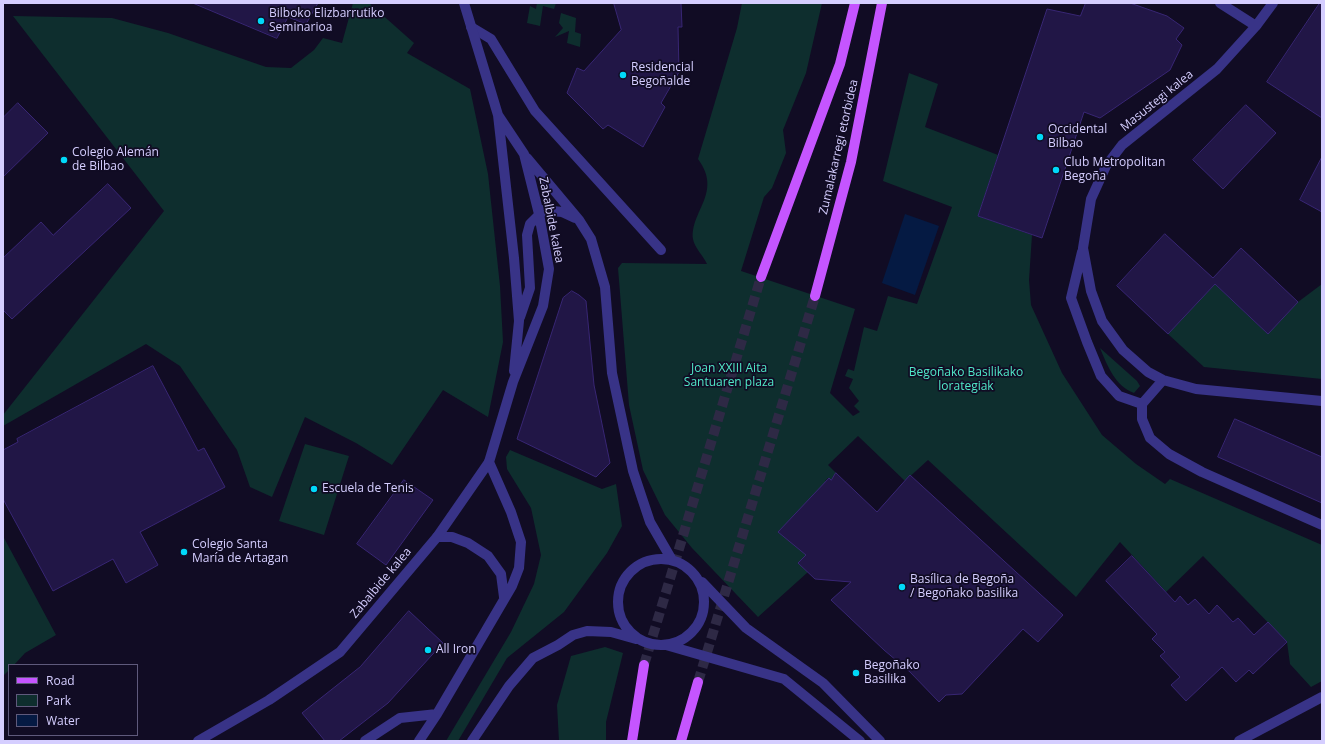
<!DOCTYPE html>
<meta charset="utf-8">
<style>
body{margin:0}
#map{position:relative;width:1325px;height:744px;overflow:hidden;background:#110c24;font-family:"Open Sans",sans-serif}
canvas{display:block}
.frame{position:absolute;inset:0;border:4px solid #d5ceff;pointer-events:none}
.legend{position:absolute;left:8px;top:664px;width:130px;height:72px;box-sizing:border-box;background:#110c24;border:1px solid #5f5a7c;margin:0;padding:5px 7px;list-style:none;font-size:12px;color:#d5ceff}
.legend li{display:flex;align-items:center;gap:8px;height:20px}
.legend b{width:20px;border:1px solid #5f5a7c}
</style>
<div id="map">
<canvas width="1325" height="744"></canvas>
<div class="frame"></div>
<ul class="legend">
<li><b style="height:5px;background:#c555ff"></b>Road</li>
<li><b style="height:11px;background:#0e2e2e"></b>Park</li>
<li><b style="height:11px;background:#051a43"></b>Water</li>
</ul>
</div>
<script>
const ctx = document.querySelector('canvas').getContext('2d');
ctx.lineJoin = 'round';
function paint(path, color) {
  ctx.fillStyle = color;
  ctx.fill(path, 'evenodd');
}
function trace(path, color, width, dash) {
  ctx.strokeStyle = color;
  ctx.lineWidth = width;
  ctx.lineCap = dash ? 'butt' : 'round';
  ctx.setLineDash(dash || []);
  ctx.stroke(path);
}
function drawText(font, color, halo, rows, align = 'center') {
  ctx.font = font + ' "Open Sans",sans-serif';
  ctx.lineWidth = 3.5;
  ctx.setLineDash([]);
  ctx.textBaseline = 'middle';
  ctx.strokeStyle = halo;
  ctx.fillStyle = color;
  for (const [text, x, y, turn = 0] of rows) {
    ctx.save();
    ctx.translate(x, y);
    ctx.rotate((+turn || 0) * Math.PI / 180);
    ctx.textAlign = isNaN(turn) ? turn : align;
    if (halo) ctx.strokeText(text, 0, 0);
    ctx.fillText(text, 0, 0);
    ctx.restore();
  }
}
paint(new Path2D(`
 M353,3h16l45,40 -7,10 63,36 18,85 12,112 3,56 -15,75 -45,-27 -51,75 -36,-22 -51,-26 -33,80 -22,-10 -13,-37 -57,-84 -34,-22 -143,82v-11l161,-204 -151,-195 99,2 56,15 98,34 25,1 23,-18 9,-12 19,5z
 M537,3h19l-2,6 -11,-3 -3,20 -13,-3 3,-17 6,3z
 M742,3h80l-16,70 -23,57 3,23 -14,35 -8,9 -23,74 114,38 -25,84 23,23 7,-4 -6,-6 5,-5 -10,-13 4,-9 -8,-3 3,-7 6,2 10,-44 13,4 11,-35 29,8 35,-97 -69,-26 26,-108 29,11 -13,43 73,28 -20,61 54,19 -3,45 2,25 31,68 40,62 34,29 29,20 5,-5 152,66v136l-11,6 -21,-23 -3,-22 -84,-86 -37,36 -46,-50 -44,55 -148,-137 -23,21 -47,-45 -30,29 8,8 -5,7 -3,-2 -3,3 3,2 -13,14 -2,-2 -3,3 2,3 -5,53 -9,9 10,9 -50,45 -66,-69 -27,-33 -22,-45 -14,-65 -11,-137 4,-5 85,1c-3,-7 -13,-17 -14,-25 -3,-28 30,-46 5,-80l39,-131z
 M561,13l15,5 -1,14 6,2 -1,13 -13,-4 2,-12 -14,6 8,-9 -4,-5z
 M1215,284l53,50 30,-32 24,-18v95l-118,-12 -36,-33z
 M1100,348l37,33 3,5 -6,7c-19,-7 -27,-28 -34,-45z
 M305,444l44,12 -25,79 -45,-14z
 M510,450l92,39 14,-5 6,42 -15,27 -43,59 -57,46 -49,83h-12l65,-109 23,-48 7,-29 -10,-47 -24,-39 -1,-12z
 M3,536l53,99 -31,18 -11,12h-5v5l-6,6z
 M605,647l18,6 -17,69v19h-47l-2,-36 14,-49z`), '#0e2e2e');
paint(new Path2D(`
 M905,214l34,12 -24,69 -33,-12z`), '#051a43');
const building = new Path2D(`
 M193,3h125l-12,21 -18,-7 -11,21z
 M614,3h67l1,24h-4l1,45 -18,31 4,4 -22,40 -35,-22 -5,4 -36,-36 10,-25 7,3 37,-41z
 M1086,3h44l37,13 17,12 -8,11 6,6 -12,25 -70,48 -16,-6 -42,126 -64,-22 69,-207 33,7z
 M1320,3h2v115l-55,-36z
 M18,103l30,30 -45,44v-59z
 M1246,105l30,28 -53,56 -30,-29z
 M1322,157v55l-22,-12z
 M108,184l23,24 -119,111 -9,-9v-52l38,-36 12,13z
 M1165,234l48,44 28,-30 57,54 -30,32 -53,-50 -47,50 -51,-48z
 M572,291l7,4 7,6 8,84 16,78 -14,14 -79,-38 46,-141z
 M153,366l45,85 6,-3 21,39 -85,45 18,33 -32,18 -13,-24 -60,32 -50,-92v-49l15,-8 -1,-3z
 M1235,419l87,38v46l-104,-46z
 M836,473l41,39 33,-37 153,140 -25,27 -15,-13 -61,65 -16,1 -7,7 -29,-30 -26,-22 -53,-50 20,-18 -36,-3 -17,-16 8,-8 -28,-23 51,-54 2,2z
 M404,480l29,20 -47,65 -29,-21z
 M1132,556l43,46 5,-6 8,9 7,-6 14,15 8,-9 16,17 5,-4 16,17 14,-13 19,20 -34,32 -4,-4 -13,12 -14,-15 -36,34 -15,-16 9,-8 -20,-21 5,-4 -13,-13 5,-5 -51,-53z
 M409,611l34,32 -55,60 -49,38h-14l-23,-28 58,-46z`);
paint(building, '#211646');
trace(building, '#382674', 1);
trace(new Path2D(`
 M644,665l117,-388
 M698,682l117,-386`), '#2e2945', 10, [10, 5]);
trace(new Path2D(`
 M471,27l20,12 44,72 126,139`), '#383387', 10);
trace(new Path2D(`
 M464,3l34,112 16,143 5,63 -5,50
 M1220,3l36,23
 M1273,3l-17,23 -39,43 -95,76 -16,21 -15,33 -8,49 8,43 11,30 21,29 25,22 15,8 33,9 126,12
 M527,158l52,62 12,19 14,48 7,86 21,98 17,51 22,38
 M1082,252l-11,46 16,44 14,34 18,20 23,8
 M520,317l10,-29 -3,-53 3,-11 14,-14 18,2 13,6
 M1142,404v15l8,19 19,16 33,18 120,53
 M1142,404l21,-24
 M437,537h15l16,6 20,13 13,18 3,23
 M618 602a43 43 0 1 1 86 0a43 43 0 1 1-86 0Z
 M702,582l44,46 77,55 57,58
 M666,645l118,34 76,62
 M365,741l35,-23 37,-4
 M419,741l18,-27 75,-128 7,-18 2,-26 -10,-30 -22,-50 24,-80 30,-76 6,-37 -10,-55 -15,-60 -26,-39
 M472,741l37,-55 24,-28 25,-13 15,-10 14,-4 24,1 25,7
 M1239,741l83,-44`), '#383387', 10);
trace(new Path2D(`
 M198,741l71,-41 71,-48 97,-115 52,-75`), '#383387', 10);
trace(new Path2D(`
 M761,277l79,-213 15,-61
 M815,296l36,-134 31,-159
 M632,741l12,-76
 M681,741l17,-59`), '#c555ff', 10);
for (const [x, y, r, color] of [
 [261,21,4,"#00d9f9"],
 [623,75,4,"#00d9f9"],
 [1040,137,4,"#00d9f9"],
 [64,160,4,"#00d9f9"],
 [1056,170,4,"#00d9f9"],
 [314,489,4,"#00d9f9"],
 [184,552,4,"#00d9f9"],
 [902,587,4,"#00d9f9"],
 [428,650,4,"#00d9f9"],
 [856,673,4,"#00d9f9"]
]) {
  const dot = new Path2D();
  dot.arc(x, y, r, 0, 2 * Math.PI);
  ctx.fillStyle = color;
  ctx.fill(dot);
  trace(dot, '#110c24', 1.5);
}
drawText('12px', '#d5ceff', '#110c24', [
 ["Bilboko Elizbarrutiko",269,14],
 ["Seminarioa",269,28],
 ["Residencial",631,68],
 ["Begoñalde",631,82],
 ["Occidental",1048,130],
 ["Bilbao",1048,144],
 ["Colegio Alemán",72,153],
 ["de Bilbao",72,167],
 ["Club Metropolitan",1064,163],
 ["Begoña",1064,177],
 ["Escuela de Tenis",322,489],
 ["Colegio Santa",192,545],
 ["María de Artagan",192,559],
 ["Basílica de Begoña",910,580],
 ["/ Begoñako basilika",910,594],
 ["All Iron",436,650],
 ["Begoñako",864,666],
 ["Basilika",864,680]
], 'left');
drawText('12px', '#d5ceff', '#110c24', [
 ["Masustegi kalea",1157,101,-39],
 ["Zumalakarregi etorbidea",839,147,-77],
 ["Zabalbide kalea",551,220,79],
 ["Zabalbide kalea",381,583,-50]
]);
drawText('12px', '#50e9c8', '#110c24', [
 ["Joan XXIII Aita",729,369],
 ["Santuaren plaza",729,383],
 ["Begoñako Basilikako",966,373],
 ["lorategiak",966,387]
]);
</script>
